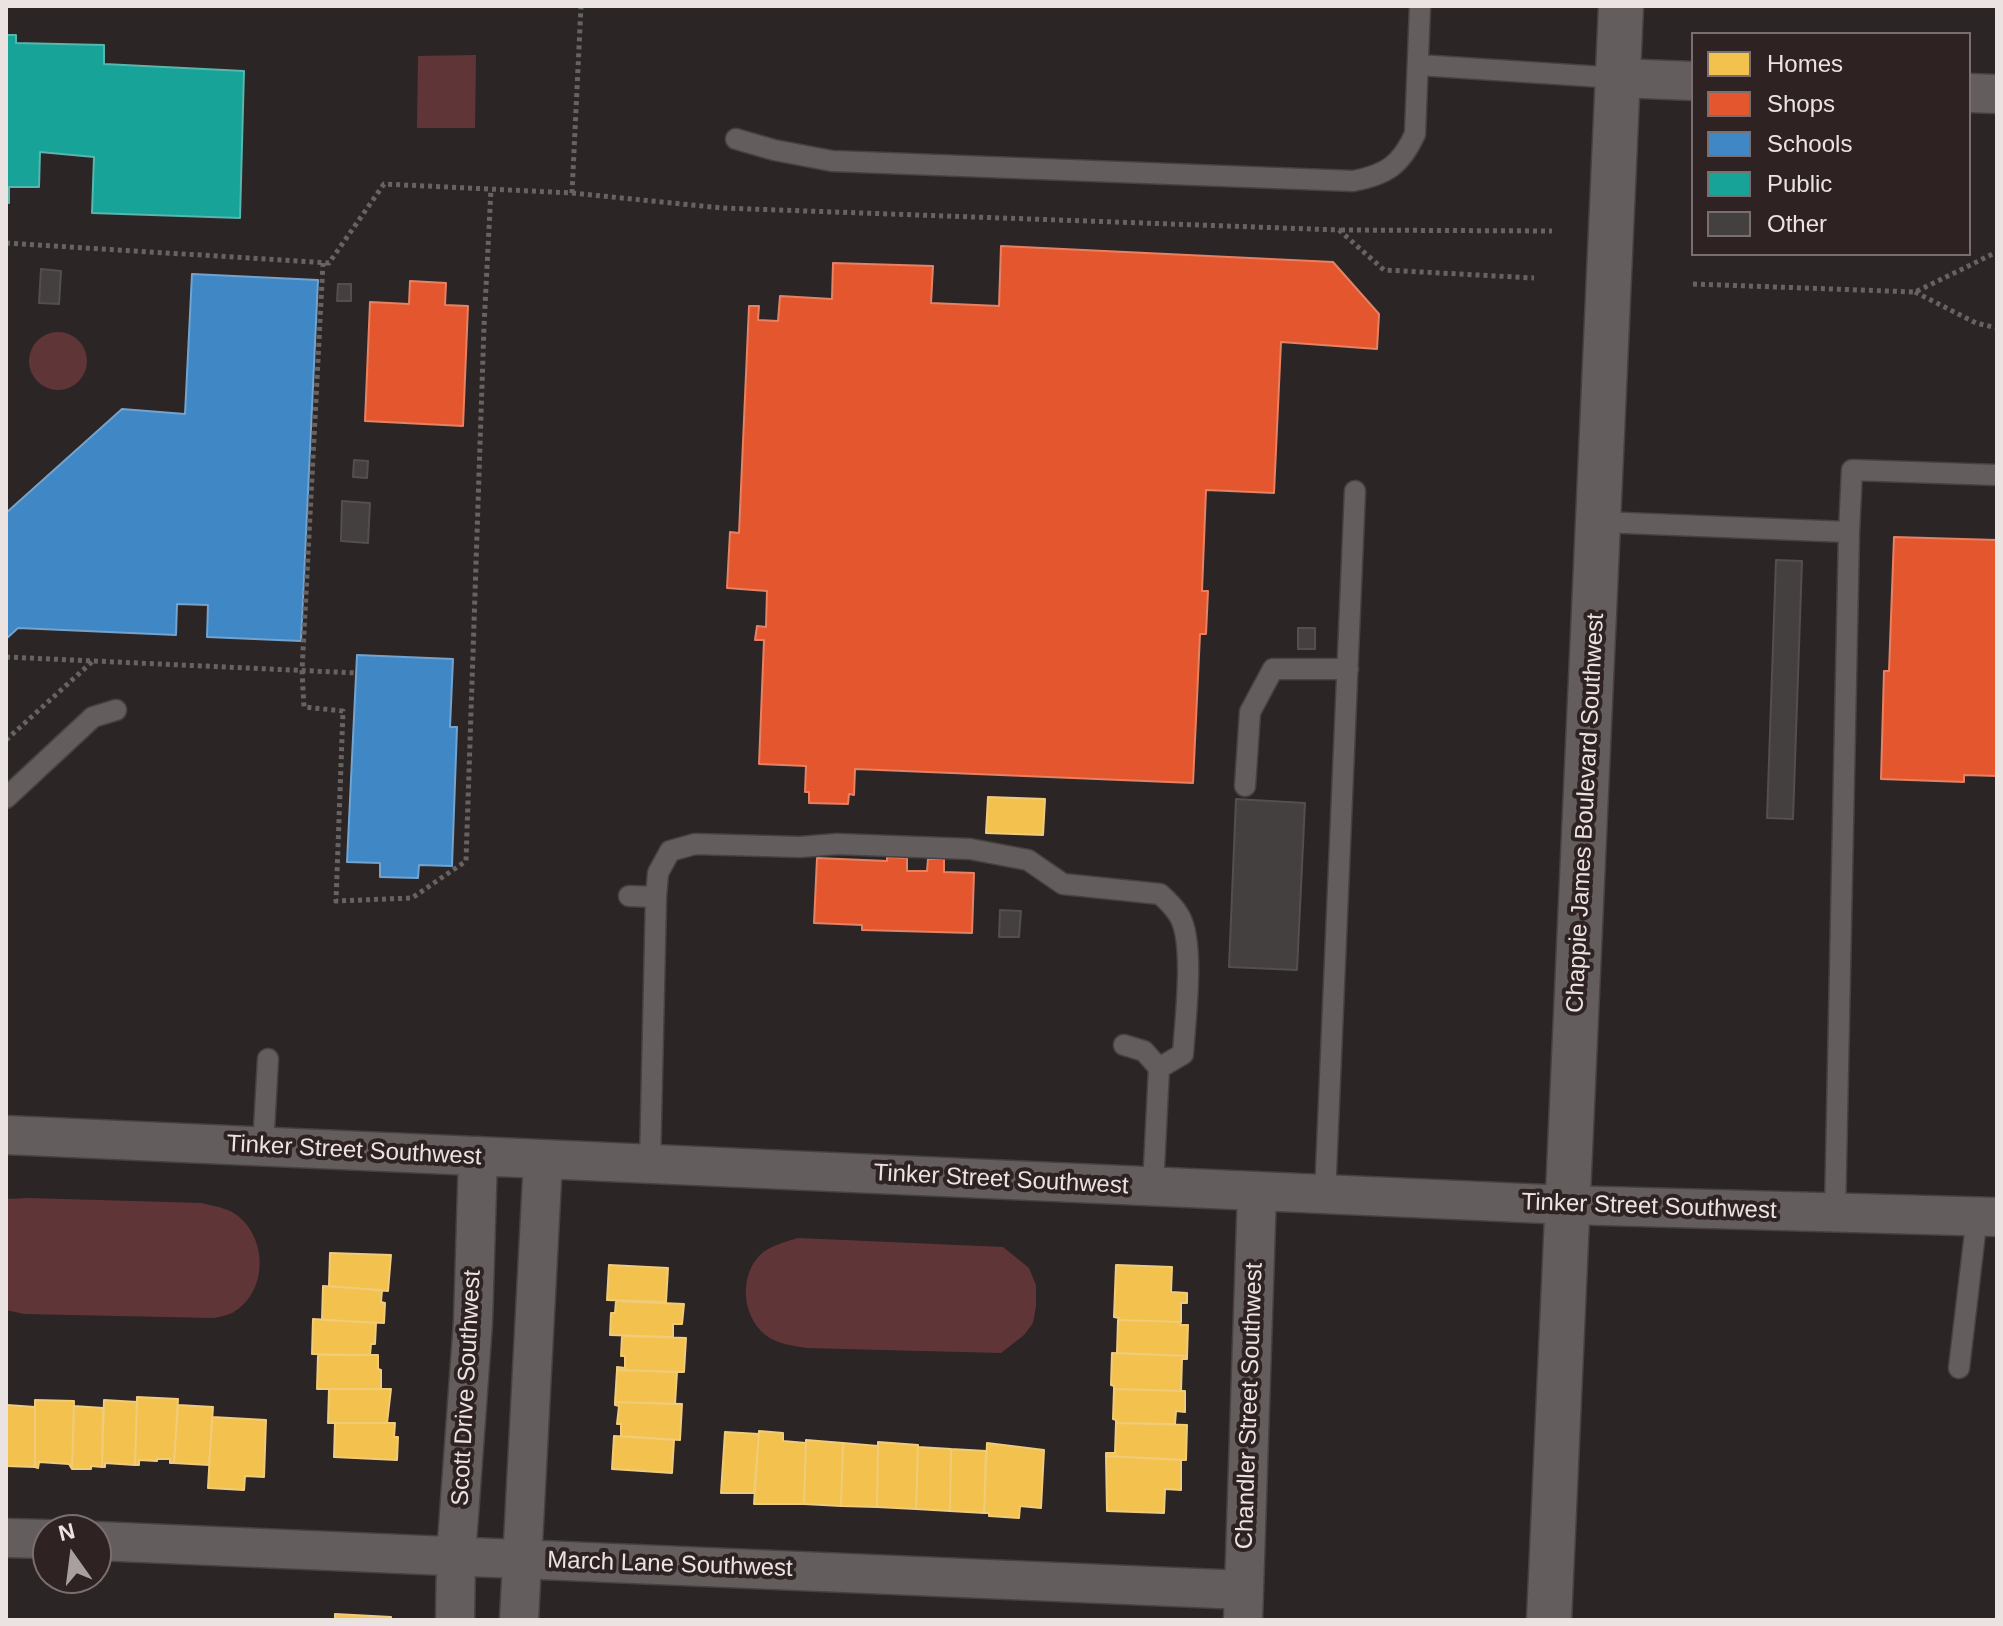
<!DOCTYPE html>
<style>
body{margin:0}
#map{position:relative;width:2003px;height:1626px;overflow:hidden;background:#2c2525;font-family:Arial,sans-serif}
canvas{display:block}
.frame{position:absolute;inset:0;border:8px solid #ebe2e2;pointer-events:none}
.legend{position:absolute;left:1691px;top:32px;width:280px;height:224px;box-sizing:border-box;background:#2f2222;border:2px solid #7a6f6f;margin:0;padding:10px 14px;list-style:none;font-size:24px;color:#ebe2e2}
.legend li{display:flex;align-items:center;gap:16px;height:40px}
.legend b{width:40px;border:2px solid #7a6f6f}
.north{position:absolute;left:32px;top:1514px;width:80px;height:80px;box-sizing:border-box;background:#2f2222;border:2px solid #7a6f6f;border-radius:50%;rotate:346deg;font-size:22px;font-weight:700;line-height:32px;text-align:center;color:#ebe2e2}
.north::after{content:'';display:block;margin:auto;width:28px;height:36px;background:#a8a0a0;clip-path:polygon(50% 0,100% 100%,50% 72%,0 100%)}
</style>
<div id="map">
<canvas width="2003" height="1626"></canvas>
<div class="frame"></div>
<ul class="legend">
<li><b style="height:22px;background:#f2c14e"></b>Homes</li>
<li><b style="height:22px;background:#e4572e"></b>Shops</li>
<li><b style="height:22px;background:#3f88c5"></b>Schools</li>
<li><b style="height:22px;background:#17a398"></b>Public</li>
<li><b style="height:22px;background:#454040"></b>Other</li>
</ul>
<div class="north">N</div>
</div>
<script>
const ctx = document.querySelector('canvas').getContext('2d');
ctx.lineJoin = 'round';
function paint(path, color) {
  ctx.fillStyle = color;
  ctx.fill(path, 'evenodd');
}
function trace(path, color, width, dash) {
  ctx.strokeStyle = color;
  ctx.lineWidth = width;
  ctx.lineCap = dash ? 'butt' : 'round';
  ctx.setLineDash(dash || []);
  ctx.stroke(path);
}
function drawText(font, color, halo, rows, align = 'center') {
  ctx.font = font + ' Arial,sans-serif';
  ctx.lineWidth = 8;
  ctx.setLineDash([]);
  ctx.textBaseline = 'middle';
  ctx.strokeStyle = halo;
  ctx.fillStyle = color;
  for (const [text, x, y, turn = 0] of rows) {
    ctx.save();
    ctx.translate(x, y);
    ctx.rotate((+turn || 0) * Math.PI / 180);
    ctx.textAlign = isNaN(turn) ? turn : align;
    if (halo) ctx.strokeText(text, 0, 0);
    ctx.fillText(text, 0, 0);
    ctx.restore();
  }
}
paint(new Path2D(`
 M476,55l-1,73h-58l1,-72z
 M29 361a29 29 0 1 1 58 0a29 29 0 1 1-58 0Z
 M29,1198l173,5c10,3 21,4 30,9 36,21 38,80 0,101 -5,2 -12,4 -18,5l-190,-4 -18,-4v-111z
 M798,1238l205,9 26,21 7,17v21l-3,17 -9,12 -23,18 -195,-5c-9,-2 -21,-3 -30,-7 -32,-13 -40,-60 -17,-85 9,-10 27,-14 39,-18z`), '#603538');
const homes = new Path2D(`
 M988,797l57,2 -2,36 -57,-2z
 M330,1253l61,2 -3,36 -59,-5z
 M609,1265l59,3 -2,34 -59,-2z
 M1116,1265l56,2 -1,25 16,1v10h-6v19l-63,-2 1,-2 -5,-1z
 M323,1286l59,4 -1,12 4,1 -1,20 -62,-3z
 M616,1301l68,3 -2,20h-9v13l-63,-2 1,-22h4z
 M313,1319l63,4 -1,21h-4l-1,11 -58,-1z
 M1118,1320l63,2 -1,3h8l-1,31 -70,-3z
 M622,1336l64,2 -2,34 -67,-2v-3l8,1v-12h-4z
 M1112,1353l75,3v3h-5l-1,32 -67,-2v-3l-3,-1z
 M318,1355h60v14l3,1v19h-64z
 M617,1370l60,2 -2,32 -60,-2z
 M329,1389h62l-4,34h-59z
 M1114,1389l71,2v21l-9,-1 -1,13 -59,-1v-3l-3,-1z
 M137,1397l41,2 -4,64h-4v-4h-13v2l-18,-1v5h-4z
 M35,1400l39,1 -2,68 -3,-5 -30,-2 -1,6 -3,-1z
 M104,1400l33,2 -2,63 -30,-2v4h-3z
 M615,1402l67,2 -2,36 -59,-4v-12h-4l2,-18 -4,-1z
 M7,1405l28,2v60l-29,-1z
 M178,1405l35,2 -4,58 -35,-2z
 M74,1406l29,2 -1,59 -11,-1v3h-19z
 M212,1417l54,3 -2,57 -19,-1 -1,14 -36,-2z
 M335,1423h60l-1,14h4l-1,23 -63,-3z
 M1116,1423l71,2 -1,35 -80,-4v-3h9z
 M759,1431l24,2v8l23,2 -2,61h-50z
 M725,1432l34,2 -5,59h-33z
 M614,1436l60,4 -2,33 -60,-4z
 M806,1440l37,3 -2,63 -37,-2z
 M878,1442l40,3 -2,64 -39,-2z
 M843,1443l35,3 -1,61 -36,-1z
 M987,1443l57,7 -3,58 -21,-2 -1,12 -30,-2v-3h-5z
 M918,1447l33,2 -1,62 -34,-2z
 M951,1449l35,2 -2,62 -34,-2z
 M1106,1456l75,4v30l-16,-1 -1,24 -57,-2z
 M335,1614l56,3v3h-56z`);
paint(homes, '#f2c14e');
trace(homes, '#f0cb7a', 2);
const shops = new Path2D(`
 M1001,246l332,16 46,52 -2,35 -96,-7 -7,151 -68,-3 -4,101h6l-2,43h-6l-7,149 -338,-14 -1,26 -5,-1 -1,10 -39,-1v-11h-4l1,-26 -47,-2 5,-124h-9l2,-14 9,1 1,-36 -40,-3 3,-56 9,1 10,-227h10l-1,14 20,1 2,-25 52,3 1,-36 100,3 -2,37 68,3z
 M410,281l36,2 -1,22 23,1 -5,120 -98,-5 5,-119 39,2z
 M1894,537l103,3v236l-33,-1v7l-83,-3 3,-108h5z
 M887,857l20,1v13h20l1,-12h16v13l30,1 -2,60 -110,-3v-5l-48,-2 3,-65 70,3z`);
paint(shops, '#e4572e');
trace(shops, '#e68164', 2);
const schools = new Path2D(`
 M192,274l126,6 -17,361 -94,-4 1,-32 -31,-1 -1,31 -158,-7 -12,11v-126l116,-104 63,5z
 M357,655l96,4 -3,68h7l-5,139 -33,-1 -1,13 -38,-1v-14l-33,-1z`);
paint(schools, '#3f88c5');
trace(schools, '#73a3ce', 2);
const public = new Path2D(`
 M6,35h10v8l88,2v19l140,7 -4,147 -148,-5 2,-56 -54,-5 -1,35h-30v16h-3z`);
paint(public, '#17a398');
trace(public, '#57b6ae', 2);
const building = new Path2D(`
 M41,269l20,2 -2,33 -20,-1z
 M338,284h13v17h-14z
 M354,460l14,1 -1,17 -14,-1z
 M342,501l28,2 -2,40 -27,-2z
 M1776,560l26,1 -9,258 -26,-1z
 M1298,628h17v21h-17z
 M1236,799l69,4 -8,167 -68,-3z
 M1000,910l21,1 -2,26h-20z`);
paint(building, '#454040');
trace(building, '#554e4f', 2);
const service = new Path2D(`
 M1418,65l200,13
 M736,139l38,11 58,11 521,20c33,-6 48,-16 62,-47l5,-128
 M1600,522l249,10 -14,681
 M1849,532l3,-62 145,5
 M1245,786l5,-74 23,-43h75
 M6,798l87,-81 23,-7
 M629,896l27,1 -6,267
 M656,897l2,-24 12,-22 25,-7 105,3 37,-3 133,5 58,11 35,24 97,10c8,7 15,14 20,23 15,29 5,103 3,137l-24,14
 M1124,1045l20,6 15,17 -6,119
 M263,1147l5,-88
 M1325,1195l30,-704
 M1959,1368l18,-152`);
const minor = new Path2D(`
 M1618,78l75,3
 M1969,93l28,1
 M6,1135l1562,70 429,12
 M6,1538l42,1
 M96,1541l1148,49
 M455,1620l1,-64 17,-234 5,-166
 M519,1620l24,-460
 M1243,1620l14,-429`);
const tertiary = new Path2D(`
 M1549,1620l72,-1614`);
trace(service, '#474141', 23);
trace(minor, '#474141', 41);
trace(tertiary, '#474141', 47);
trace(new Path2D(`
 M572,193l150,15 617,22 45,40 150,8
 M1341,230l211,1
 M6,243l323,20 55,-79 188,9 9,-187
 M323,263l-21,408 2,36 39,4 -7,190 76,-3 54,-37 18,-535 7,-137
 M1693,284l222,8 82,-40
 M1915,292l61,31 21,5
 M6,657l351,16
 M6,740l87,-79`), '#686363', 5, [4, 4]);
trace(service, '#635d5e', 20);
trace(minor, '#635d5e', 38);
trace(tertiary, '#635d5e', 44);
drawText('24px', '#ebe2e2', '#2f2222', [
 ["Chappie James Boulevard Southwest",1586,813,-87],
 ["Tinker Street Southwest",354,1151,3],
 ["Tinker Street Southwest",1001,1180,3],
 ["Tinker Street Southwest",1649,1207,2],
 ["Scott Drive Southwest",467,1388,-87],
 ["Chandler Street Southwest",1250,1406,-88],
 ["March Lane Southwest",670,1565,2]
]);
</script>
